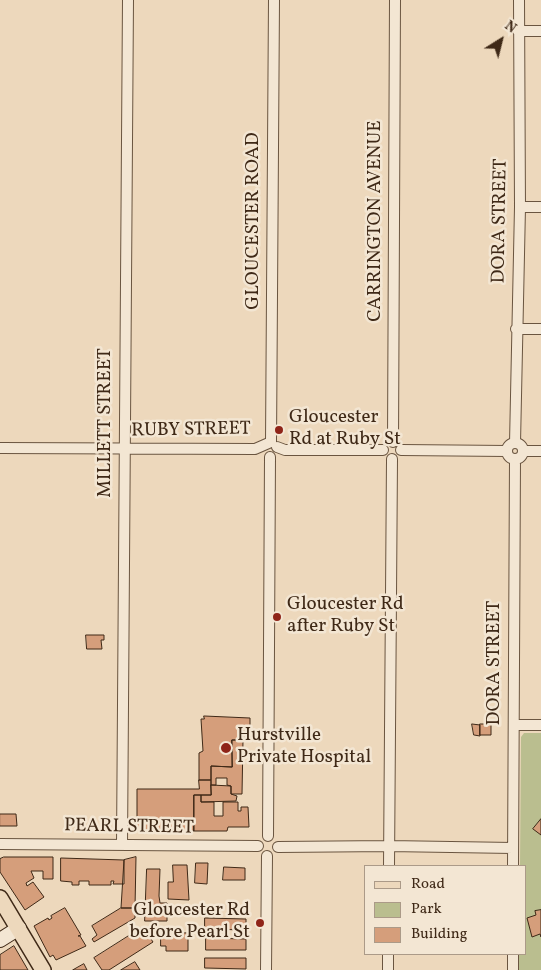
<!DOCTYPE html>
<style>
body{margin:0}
#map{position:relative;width:541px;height:970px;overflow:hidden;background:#edd8bc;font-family:Vollkorn,serif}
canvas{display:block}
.legend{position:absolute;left:364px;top:865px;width:162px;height:90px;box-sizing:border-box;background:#f3e6d3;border:1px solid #ab9a88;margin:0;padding:6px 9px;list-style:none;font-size:15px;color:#3f2917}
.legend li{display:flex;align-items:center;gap:10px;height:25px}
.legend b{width:25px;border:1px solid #ab9a88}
.north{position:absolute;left:476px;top:15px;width:50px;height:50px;-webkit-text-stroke:4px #f3e6d3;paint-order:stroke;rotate:36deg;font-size:14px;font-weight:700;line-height:20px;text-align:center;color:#3f2917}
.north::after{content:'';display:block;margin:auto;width:18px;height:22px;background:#3f2917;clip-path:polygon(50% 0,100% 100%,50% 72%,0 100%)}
</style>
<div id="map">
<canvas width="541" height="970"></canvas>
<ul class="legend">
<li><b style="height:6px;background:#edd8bc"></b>Road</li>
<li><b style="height:14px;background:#babe8f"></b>Park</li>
<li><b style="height:14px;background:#d59e7b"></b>Building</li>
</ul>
<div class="north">N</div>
</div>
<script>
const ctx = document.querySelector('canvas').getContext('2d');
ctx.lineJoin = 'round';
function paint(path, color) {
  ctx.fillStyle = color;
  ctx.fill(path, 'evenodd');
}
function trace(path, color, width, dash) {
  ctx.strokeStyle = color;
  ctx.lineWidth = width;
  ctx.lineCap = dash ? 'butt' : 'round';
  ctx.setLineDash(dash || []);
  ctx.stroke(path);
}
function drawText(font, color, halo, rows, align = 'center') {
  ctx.font = font + ' Vollkorn,serif';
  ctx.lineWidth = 5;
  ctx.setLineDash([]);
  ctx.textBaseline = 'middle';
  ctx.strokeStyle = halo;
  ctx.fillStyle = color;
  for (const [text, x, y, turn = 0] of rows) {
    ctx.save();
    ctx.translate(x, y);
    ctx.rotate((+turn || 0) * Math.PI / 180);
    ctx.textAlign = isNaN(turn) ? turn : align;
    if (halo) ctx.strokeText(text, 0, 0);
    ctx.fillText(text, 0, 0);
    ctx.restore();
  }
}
paint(new Path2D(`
 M524,733h17v237h-22v-16h6v-88h-5l1,-129z`), '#babe8f');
const building = new Path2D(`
 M86,635h18v5h-3l1,9h-15z
 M204,716l46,2v22h-18v27l-21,-1v14h-12v-27l4,-2 -2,-32h3z
 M472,724l8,1v11l-6,-1z
 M480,724h11v11h-11z
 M232,740h11l-1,54h-11v-8l-4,-1v-7h-11v7h-5v-19l21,1z
 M199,780h12v15h-17v36h-57v-42h62z
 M211,785l20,1v8l6,2 -1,5 -35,1v-7h10z
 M194,795h7v7h13v14h9v-14h15v9h3v-4h7l1,20h-21l-1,4h-33z
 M0,814h16l1,12h-17z
 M541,819v16l-8,-6z
 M4,857h49v22h-10v-8h-12l3,7 -8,5 1,3 6,-4 11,15 -19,13 -25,-38v-13z
 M136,857l-1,51h-14l3,-48z
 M61,858l63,2v24h-11l1,-3h-3v4h-22v-4h-10v4h-7v-3l-11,-1z
 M196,863h12l-1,21 -12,-1z
 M173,865h14l2,35 -21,-1v-17h5z
 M224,867l21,1v12h-22z
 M147,869h13l-1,27 1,7h7v18h-22z
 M65,908l16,27 -3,1h2l6,10 -30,14 -3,-5 -3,2 -16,-31 14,-8 1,2 3,-2 -1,-2z
 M121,908h14v10l-41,24 -2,-3 5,-4 -5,-9z
 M541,910v27l-1,-3 -8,3 -5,-19 9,-3 -1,-4z
 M205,918l41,1v11l-41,-1z
 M143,927l10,15 -44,28h-7l-8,-12z
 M161,932l27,1v18h-22v-5h-5z
 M206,938l40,1v11h-40z
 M14,946l14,24h-28v-15z
 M205,958h41v11l-41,-1z
 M135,962l5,8h-19z
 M84,964l3,6h-14z`);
paint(building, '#d59e7b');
trace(building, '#3f2917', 1);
const street = new Path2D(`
 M518,31h23
 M520,207h21
 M516,329h25
 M271,442l3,-442
 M393,442l2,-442
 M515,443l5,-236 -1,-207
 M507 451a8 8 0 1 1 16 0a8 8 0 1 1-16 0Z
 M277,447l8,3h98
 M0,448l255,1 16,-7
 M401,450l106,1
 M523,451h18
 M514,725h27
 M268,836l2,-379
 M0,844l258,2
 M122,845l6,-845
 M278,847l111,-1 124,2
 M389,866l3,-407
 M513,866l2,-407
 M266,970l1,-114
 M388,970v-16
 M513,970v-16`);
const secondary = new Path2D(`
 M0,940l19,-12`);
const primary = new Path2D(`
 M0,898l43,72`);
trace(street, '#6a5540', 12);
trace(secondary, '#3f2917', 16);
trace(primary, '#3f2917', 18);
trace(street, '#f3e6d3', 10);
trace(secondary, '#f3e6d3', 14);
trace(primary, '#edd8bc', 15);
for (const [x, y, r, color] of [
 [279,430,5,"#8f2418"],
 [277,617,5,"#8f2418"],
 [226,748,6,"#8f2418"],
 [260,923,5,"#8f2418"]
]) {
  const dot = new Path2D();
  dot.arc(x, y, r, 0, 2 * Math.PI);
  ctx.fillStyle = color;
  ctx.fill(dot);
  trace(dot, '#f3e6d3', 2);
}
drawText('19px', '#3f2917', '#f3e6d3', [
 ["GLOUCESTER ROAD",255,221,-90],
 ["CARRINGTON AVENUE",377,221,-90],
 ["DORA STREET",501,221,-89],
 ["MILLETT STREET",107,423,-90],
 ["RUBY STREET",191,431,-1],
 ["DORA STREET",496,663,-90],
 ["PEARL STREET",129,828,1]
]);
drawText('19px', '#3f2917', '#f3e6d3', [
 ["Gloucester",289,419],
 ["Rd at Ruby St",289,441],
 ["Gloucester Rd",287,606],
 ["after Ruby St",287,628],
 ["Hurstville",237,737],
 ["Private Hospital",237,759],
 ["Gloucester Rd",250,912,"right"],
 ["before Pearl St",250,934,"right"]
], 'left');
</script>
